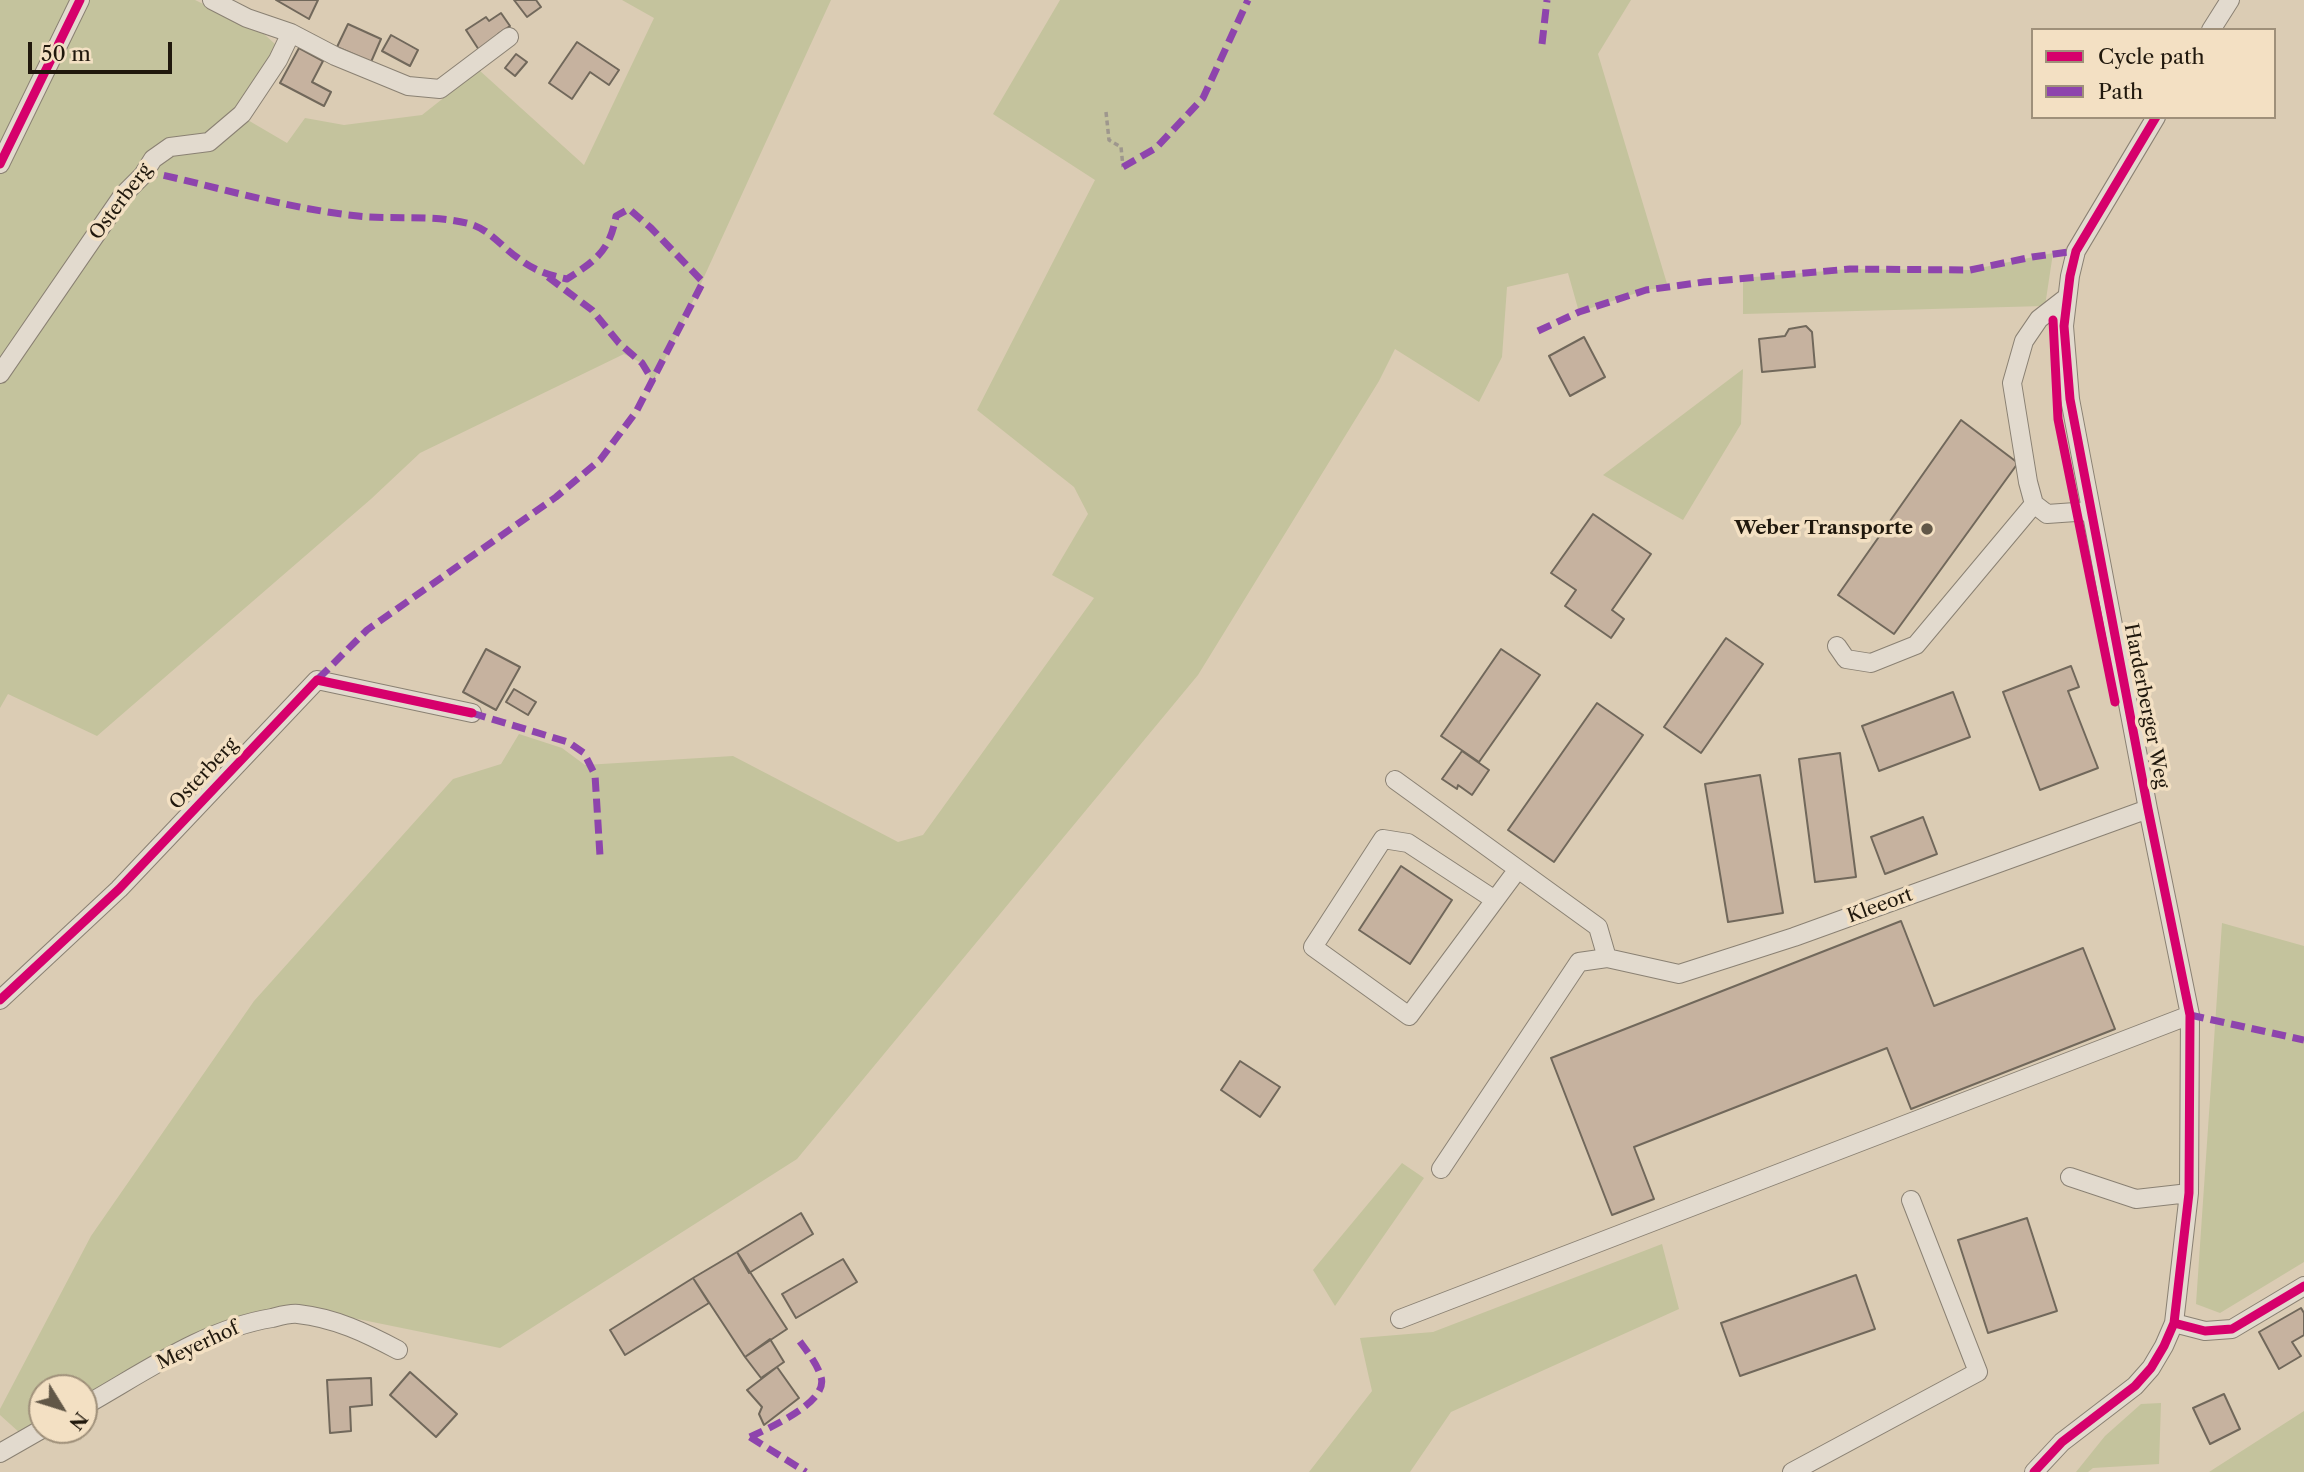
<!DOCTYPE html>
<style>
body{margin:0}
#map{position:relative;width:2304px;height:1472px;overflow:hidden;background:#dbccb4;font-family:"Libre Caslon Text",serif}
canvas{display:block}
.legend{position:absolute;left:2031px;top:28px;width:245px;height:91px;box-sizing:border-box;background:#f3e0c3;border:2px solid #9f907a;margin:0;padding:9px 12px;list-style:none;font-size:21px;color:#20180d}
.legend li{display:flex;align-items:center;gap:14px;height:35px}
.legend b{width:35px;border:2px solid #9f907a}
.north{position:absolute;left:28px;top:1374px;width:70px;height:70px;box-sizing:border-box;background:#f3e0c3;border:2px solid #9f907a;border-radius:50%;rotate:128deg;font-size:19px;font-weight:700;line-height:28px;text-align:center;color:#20180d}
.north::after{content:'';display:block;margin:auto;width:24px;height:32px;background:#615747;clip-path:polygon(50% 0,100% 100%,50% 72%,0 100%)}
.scale{position:absolute;left:28px;top:42px;width:144px;height:32px;box-sizing:border-box;border:4px solid #20180d;border-top:0;padding-left:9px;font-size:21px;line-height:24px;white-space:nowrap;color:#20180d;-webkit-text-stroke:5px #f3e0c3;paint-order:stroke}
</style>
<div id="map">
<canvas width="2304" height="1472"></canvas>
<ul class="legend">
<li><b style="height:9px;background:#d6006c"></b>Cycle path</li>
<li><b style="height:9px;background:#8e44ad"></b>Path</li>
</ul>
<div class="north">N</div>
<div class="scale">50 m</div>
</div>
<script>
const ctx = document.querySelector('canvas').getContext('2d');
ctx.lineJoin = 'round';
function paint(path, color) {
  ctx.fillStyle = color;
  ctx.fill(path, 'evenodd');
}
function trace(path, color, width, dash) {
  ctx.strokeStyle = color;
  ctx.lineWidth = width;
  ctx.lineCap = dash ? 'butt' : 'round';
  ctx.setLineDash(dash || []);
  ctx.stroke(path);
}
function drawText(font, color, halo, rows, align = 'center') {
  ctx.font = font + ' "Libre Caslon Text",serif';
  ctx.lineWidth = 7;
  ctx.setLineDash([]);
  ctx.textBaseline = 'middle';
  ctx.strokeStyle = halo;
  ctx.fillStyle = color;
  for (const [text, x, y, turn = 0] of rows) {
    ctx.save();
    ctx.translate(x, y);
    ctx.rotate((+turn || 0) * Math.PI / 180);
    ctx.textAlign = isNaN(turn) ? turn : align;
    if (halo) ctx.strokeText(text, 0, 0);
    ctx.fillText(text, 0, 0);
    ctx.restore();
  }
}
paint(new Path2D(`
 M0,0h195l68,33 13,12 -30,74 41,24 18,-25 39,7 78,-10 57,-45 105,95 70,-147 -32,-18h209l-155,338 -23,43 -11,-18 -18,-9 -204,99 -49,46 -274,237 -89,-42 -8,14z
 M1060,0h571l-33,54 70,233 -22,3 -67,22 -11,-39 -61,14 -5,70 -23,45 -84,-53 -16,32 -181,294 -401,484 -297,189 -206,-42 -210,92v-10h-42v33l-22,12 -20,-18v-6l91,-173 163,-235 199,-222 48,-15 18,-30 43,14 23,17 148,-9 165,86 25,-7 171,-237 -42,-23 36,-61 -14,-27 -97,-77 118,-230 -102,-66z
 M2053,253l-8,53 -302,8v-36l107,-9 120,1z
 M1743,369l-2,55 -58,96 -80,-45z
 M2222,923l82,23v316l-84,51 -24,-9z
 M1402,1163l22,15 -89,128 -22,-36z
 M1662,1244l17,65 -228,103 -41,60h-101l63,-81 -12,-53 73,-6z
 M2161,1403l-2,61 -66,4 -5,4h-12l29,-36 36,-32z
 M2304,1411v61h-95z`), '#c4c39d');
const building = new Path2D(`
 M276,0h42l-9,19z
 M514,0h22l5,7 -14,10z
 M501,13l9,13 -12,8 2,3 -21,13 -13,-20 20,-13 3,4z
 M348,24l33,15 -10,23 -34,-15z
 M391,35l27,15 -8,16 -28,-15z
 M577,42l42,28 -10,15 -19,-13 -18,27 -23,-16z
 M299,48l24,13 -11,21 19,10 -7,14 -44,-23z
 M516,54l11,8 -12,14 -10,-8z
 M1806,326l6,6 3,35 -53,5 -3,-33 26,-3 4,-7z
 M1584,337l21,40 -35,19 -21,-40z
 M1961,420l57,43 -124,171 -56,-39z
 M1593,514l58,40 -39,56 12,9 -13,19 -46,-32 11,-16 -25,-17z
 M1726,638l37,26 -62,89 -37,-26z
 M486,649l34,18 -24,43 -33,-18z
 M1501,649l39,26 -61,87 -38,-26z
 M2071,666l8,21 -11,4 30,77 -58,22 -37,-98z
 M514,689l22,13 -8,13 -22,-13z
 M1953,692l17,45 -91,34 -17,-45z
 M1597,703l46,32 -89,127 -46,-32z
 M1462,751l27,19 -17,25 -14,-10 -1,4 -15,-10z
 M1840,753l16,124 -41,5 -16,-123z
 M1760,775l23,138 -55,9 -23,-138z
 M1923,817l14,37 -52,20 -14,-37z
 M1401,866l51,34 -42,64 -51,-34z
 M1901,921l33,85 149,-58 32,81 -204,80 -24,-61 -253,99 20,52 -42,16 -61,-157z
 M1240,1061l40,26 -20,30 -39,-27z
 M801,1213l12,21 -64,39 -12,-21z
 M2027,1218l30,93 -69,22 -30,-93z
 M737,1252l50,77 -42,28 -52,-79z
 M843,1259l14,23 -61,36 -14,-24z
 M1856,1275l19,54 -135,47 -19,-53z
 M693,1278l16,25 -84,52 -15,-25z
 M2301,1308l3,5v22l-12,7 9,14 -22,13 -20,-37z
 M770,1339l14,23 -23,16 -16,-21z
 M777,1367l22,31 -35,27 -5,-11 3,-7 -15,-17z
 M410,1372l47,42 -21,23 -46,-42z
 M371,1378l1,27 -22,2 1,24 -21,2 -3,-53z
 M2224,1394l16,35 -30,15 -17,-36z`);
paint(building, '#c6b29f');
trace(building, '#71685b', 2);
const minor = new Path2D(`
 M2211,30l19,-30
 M291,33l44,23 73,30 32,3 69,-52
 M0,164l80,-164
 M2066,298l-27,21 -15,22 -12,42 16,99 6,22 13,10 43,-3
 M0,374l123,-179 20,-20 10,-16 17,-12 39,-5 33,-28 36,-54 13,-27 -44,-15 -35,-18
 M1837,646l9,13 25,4 45,-18 118,-141
 M1395,780l203,147 9,31 -28,4 -138,207
 M1495,900l-87,-57 -25,-4 -70,108 96,69 109,-147
 M1607,958l72,16 115,-37 354,-128
 M0,1000l119,-111 198,-209 155,33
 M2070,1177l66,22 53,-6
 M1400,1319l790,-304
 M2174,1323l31,8 27,-2 72,-43
 M84,1406c59,-33 120,-77 188,-88 8,-2 18,-5 26,-4 37,4 68,19 100,36
 M0,1453l42,-24
 M1792,1472l186,-100 -67,-172
 M2034,1472l28,-30 73,-56 16,-18 13,-22 10,-23 15,-130 1,-178 -42,-206 -78,-410 -6,-73 6,-50 6,-25 80,-134`);
trace(minor, '#8a8173', 20);
trace(new Path2D(`
 M1106,112l3,28 12,7 2,20`), '#9e978d', 3.5, [5, 3.5]);
trace(minor, '#e2dace', 18);
trace(new Path2D(`
 M1542,44l5,-44
 M1123,167l33,-19 47,-50 45,-98
 M143,175l15,-1c66,15 133,35 200,42 37,4 76,-2 112,8 19,5 33,24 48,34 15,12 30,17 49,21 28,-18 43,-28 49,-63l13,-7 22,19 52,54 -67,130 -36,48 -44,37 -189,133 -50,50
 M548,277l44,33 27,33 23,20 11,18
 M1538,331l41,-19 67,-22 58,-8 146,-13 120,1 62,-13 44,-6
 M472,713l96,29 16,11 11,22 5,81
 M2190,1015l114,25
 M750,1437c19,-9 79,-35 71,-60 -4,-14 -15,-27 -23,-38
 M750,1437l56,35`), '#8e44ad', 7, [14, 7]);
trace(new Path2D(`
 M0,164l80,-164
 M2053,320l5,99 57,283
 M0,1000l119,-111 198,-209 155,33
 M2174,1323l31,8 27,-2 72,-43
 M2034,1472l28,-30 73,-56 16,-18 13,-22 10,-23 15,-130 1,-178 -42,-206 -78,-410 -6,-73 6,-50 6,-25 80,-134`), '#d6006c', 9);
for (const [x, y, r, color] of [
 [1927,529,7,"#615747"]
]) {
  const dot = new Path2D();
  dot.arc(x, y, r, 0, 2 * Math.PI);
  ctx.fillStyle = color;
  ctx.fill(dot);
  trace(dot, '#f3e0c3', 2.5);
}
drawText('19px', '#20180d', '#f3e0c3', [
 ["Osterberg",121,202,-53],
 ["Harderberger Weg",2146,706,79],
 ["Osterberg",204,774,-47],
 ["Kleeort",1880,906,-20],
 ["Meyerhof",198,1346,-25]
]);
drawText('bold 19px', '#20180d', '#f3e0c3', [
 ["Weber Transporte",1913,529]
], 'right');
</script>
